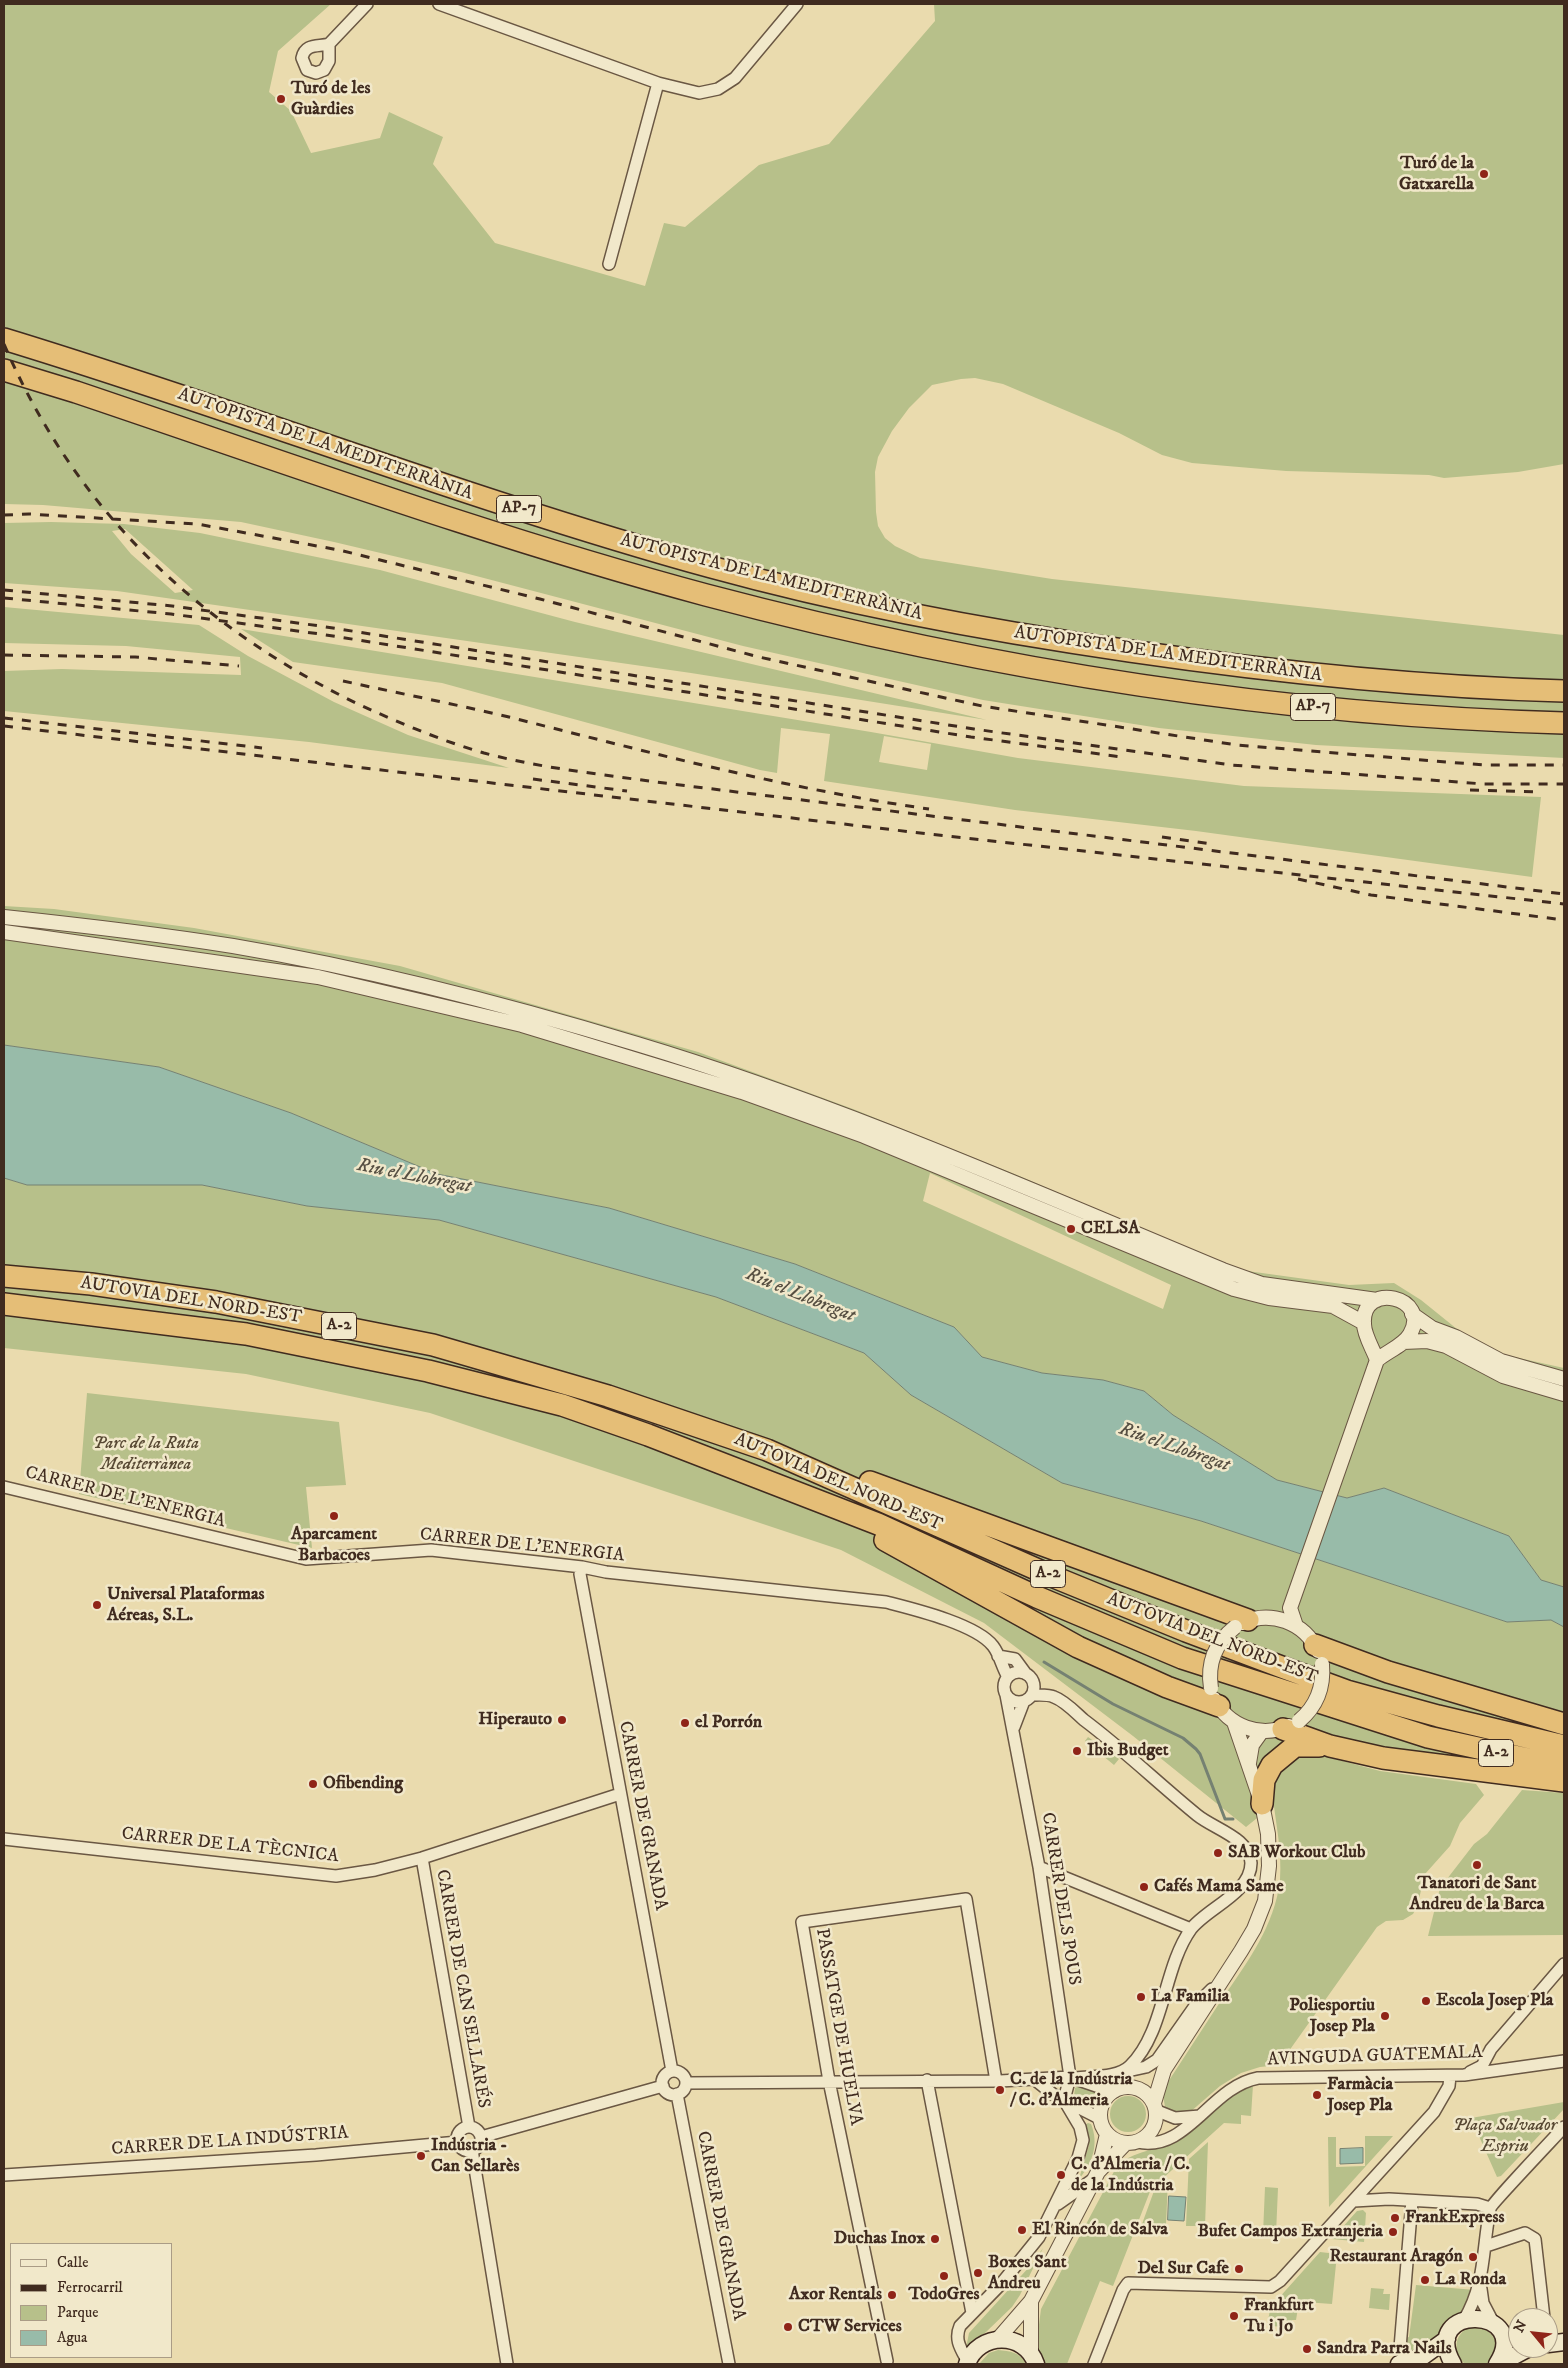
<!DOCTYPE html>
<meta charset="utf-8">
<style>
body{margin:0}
#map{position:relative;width:1568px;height:2368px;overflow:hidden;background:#eadbae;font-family:"IM FELL DW Pica",serif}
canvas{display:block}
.frame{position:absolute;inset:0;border:5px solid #402b1f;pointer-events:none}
.legend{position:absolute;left:10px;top:2243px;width:162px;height:115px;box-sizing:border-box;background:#f1e8ca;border:1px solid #aa9c86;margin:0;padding:6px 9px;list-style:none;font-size:15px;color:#402b1f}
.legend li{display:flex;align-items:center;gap:10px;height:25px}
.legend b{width:25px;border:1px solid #aa9c86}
.north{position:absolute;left:1508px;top:2308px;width:50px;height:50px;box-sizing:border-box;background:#f1e8ca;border:1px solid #aa9c86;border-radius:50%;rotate:298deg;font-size:14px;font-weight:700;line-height:20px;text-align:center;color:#402b1f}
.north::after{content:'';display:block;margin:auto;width:18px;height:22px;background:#8f2418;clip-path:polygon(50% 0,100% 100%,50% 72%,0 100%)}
</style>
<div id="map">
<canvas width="1568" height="2368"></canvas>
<div class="frame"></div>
<ul class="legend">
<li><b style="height:6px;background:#f1e8ca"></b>Calle</li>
<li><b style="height:6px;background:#402b1f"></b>Ferrocarril</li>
<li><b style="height:14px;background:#b7c08a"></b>Parque</li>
<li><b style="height:14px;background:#98bba9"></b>Agua</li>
</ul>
<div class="north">N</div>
</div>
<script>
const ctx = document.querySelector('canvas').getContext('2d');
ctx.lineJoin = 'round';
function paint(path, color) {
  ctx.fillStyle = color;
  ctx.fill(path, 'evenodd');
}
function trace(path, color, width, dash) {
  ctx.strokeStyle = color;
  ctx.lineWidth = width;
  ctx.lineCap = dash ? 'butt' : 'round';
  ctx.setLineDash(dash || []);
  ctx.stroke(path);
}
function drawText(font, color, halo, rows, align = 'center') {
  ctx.font = font + ' "IM FELL DW Pica",serif';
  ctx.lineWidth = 5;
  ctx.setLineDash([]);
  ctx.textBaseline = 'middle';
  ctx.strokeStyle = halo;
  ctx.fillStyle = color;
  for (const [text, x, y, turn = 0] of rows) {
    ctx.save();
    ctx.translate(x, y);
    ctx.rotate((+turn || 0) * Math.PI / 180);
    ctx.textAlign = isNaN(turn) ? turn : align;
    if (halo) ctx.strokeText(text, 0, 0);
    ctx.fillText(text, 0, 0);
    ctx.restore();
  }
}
paint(new Path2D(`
 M4,4h327l-53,47 -9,41 22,19 20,42 69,-15 9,-26 54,25 -10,27 62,79 150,43 19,-63 21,4 74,-62 70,-21 106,-123 -1,-17h630v460l-46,8 -74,6 -15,-3 -143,-4 -94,-8 -30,-8 -43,-22 -116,-49 -28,-6 -14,1 -29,6 -23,23 -17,23 -14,26 -3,15 1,40 2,14 7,12 10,8 25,12 132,21 512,56v123l-248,-13 -157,-17 -176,-28 -240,-54 -282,-74 -127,-30 -93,-20 -198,-17 -39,-1z
 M51,522l73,2 76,9 180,37 195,52 412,98 -296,-47 -574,-82 -113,-8v-60zM125,529l68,61 -18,3 -44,-39 -19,-23z
 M4,607l195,18 49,31 86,46 74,33 101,33 -200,-26 -305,-31v-40l58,-2 179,6 -1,-18 -114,-11 -122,-3z
 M241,629l630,103 147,26 226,28 297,11 -9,80 -336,-46 -181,-21 -191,-29 6,-47 -49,-6 -4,45 -17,-3 -318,-87 -149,-21zM884,736l47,8 -4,26 -48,-8z
 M4,906l50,3 140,19 206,38 298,86 155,57 164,66 223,95 109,15 45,-2 27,17 62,50 81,18v219l-23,-7 -32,-44 -125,-48 -37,10 -70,-18 -104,-65 -29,-24 -41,-11 -61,-7 -60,-16 -28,-30 -159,-63 -186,-56 -172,-34 -146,-61 -132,-46 -155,-22zM930,1173l241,112 -8,24 -240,-108z
 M4,1178l23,7h175l105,21 132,14 277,77 148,56 47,42 151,88 139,38 306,101 44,-2 13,7v163l-185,-22 -74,-18 -11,4 30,2 56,15 96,13 8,11 -24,28 -10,23 -25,28 -8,33 -4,7 -10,6 -17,1 -9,6 -98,138 -19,2 -19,6 -21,13 -31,27 -15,-1 -9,-5 -2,-12 5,-13c18,-28 36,-55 54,-83 25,-36 53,-74 58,-119 2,-31 -4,-53 -7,-83l-1,9 -26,21 -113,-91 -149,-113 -143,-73 -411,-137 -184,-39 -242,-26z
 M87,1393l252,29 7,63 -40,2 6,61 -233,-54z
 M1088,1737l31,22 -5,6 -29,-24z
 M1522,1790l42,3v142l-136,1 12,-48 34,-44 13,-10z
 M1253,2085l-2,31 -10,-1v9l-17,-1 -73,66 -38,97 -13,-5 -33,83h-24l-6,-24 4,-31 77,-145c20,-14 43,-15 64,-26 23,-14 47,-48 71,-53z
 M1079,2086l18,5 -6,16 -15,-8 -2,-3 1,-8z
 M1110 2114a18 18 0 1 1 36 0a18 18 0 1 1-36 0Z
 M1564,2102v7l-63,67 -4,1 -26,-59z
 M1088,2123l3,1c8,19 2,39 -12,55l10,-34 -4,-20z
 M1365,2136h28l-64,71 -1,-70h8v30l29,-1z
 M1208,2142l-3,84h-19l3,-67z
 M1168,2179l-2,46 -24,-1 12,-33z
 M1265,2187l13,1 -2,46h-13z
 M1363,2210l3,3 -2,29 -32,-3 25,-28z
 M1043,2248l-23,47 -8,12 -27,26 -19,15 3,-15 62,-68z
 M1320,2252l17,2 -5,50 -55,-4z
 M1416,2285l59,5c-14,29 -32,45 -57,65l-12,-3v-14l3,-1z
 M1371,2288l13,1 -1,5h7l-1,16 -20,-2z
 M1298,2308l-2,12h-4v7l-25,-1 3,-16z
 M1470,2327c24,-3 35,23 17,37h-22c-13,-12 -11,-30 5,-37z
 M998,2350c12,1 22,2 28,14h-47l10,-11z`), '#b7c08a');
const water = new Path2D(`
 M4,1045l155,22 132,46 146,61 172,34 186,56 159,63 28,30 60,16 61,7 41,11 29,24 104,65 70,18 37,-10 125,48 32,44 23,7v40l-13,-7 -44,2 -306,-101 -139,-38 -151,-88 -47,-42 -148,-56 -277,-77 -132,-14 -105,-21h-175l-23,-7z
 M1363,2148v15l-23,1v-15z
 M1169,2196l17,1 -2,24 -16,-1z`);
paint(water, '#98bba9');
trace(water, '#758172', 1);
trace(new Path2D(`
 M1044,1662l69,42 70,34 13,11 4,5 25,65h8`), '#758172', 3);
const minor = new Path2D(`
 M439,4l219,79 41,10 19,-4 17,-11 62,-74
 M329,44v17l-5,9 -8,3 -9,-3 -5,-12c3,-15 16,-11 27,-14z
 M329,44l38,-40
 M609,264l49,-181
 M4,1487l302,72 125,-9 151,17 24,5 280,30c27,7 90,22 107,44 7,9 9,21 15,31
 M582,1567l-2,7 92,497
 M998,1656l17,3 11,15
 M1004 1687a15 15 0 1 1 30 0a15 15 0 1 1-30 0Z
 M1032,1695c6,0 16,-1 22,2 11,4 22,16 30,23 40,30 75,64 113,95 17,14 53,23 54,48 0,30 -44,45 -60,66 -28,39 -26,103 -61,137 -12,12 -38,10 -54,12
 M1014,1727l10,-26
 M4,1839l332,37 39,-6 47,-12 198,-64
 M422,1858l47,269
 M1039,1867l152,62
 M662 2083a12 12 0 1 1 24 0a12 12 0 1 1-24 0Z
 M1123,2072l23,-5 11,-7 38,-54 17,-17
 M1470,2072l12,-6 9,-17 73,-85
 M1034,2079l20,16 47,24
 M927,2080l45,233
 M686,2083l314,-2 70,-4 44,15
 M677,2094l52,270
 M1155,2110l20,8 25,-2
 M457 2139a12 12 0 1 1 24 0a12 12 0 1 1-24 0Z
 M481,2137l182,-51
 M1137,2142c50,11 73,-55 121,-64l206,-3 100,-14
 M472,2150l35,214
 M4,2175l312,-20 142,-13
 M1354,2201l35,-2 88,5 13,4
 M1412,2201l-12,147 3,5 11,8
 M1058,2204l37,-26
 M1486,2246l39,-13 10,6 9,79
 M1481,2289l2,14 12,23
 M1464,2320c22,-37 18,-70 26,-111 1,-5 65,-72 74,-82
 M887,2361l-58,-280 -27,-159 164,-23 30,182
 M968,2362c-7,-13 -14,-22 -8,-36l41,-42 38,-47 39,-79 5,-18 -3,-13 -16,-27 6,-23 -31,-210 -33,-172
 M1094,2364l29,-74 5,-7 143,4 9,-6 154,-169 15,-26 1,-10`);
const tertiary = new Path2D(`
 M4,917c76,8 153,17 229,29 136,23 272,58 404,98 200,60 394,146 586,226l39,14 115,16
 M4,932l314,45 204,48 220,67 122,44 370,153 35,9 64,8 31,17
 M1412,1314l20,14 24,9 45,24 63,18
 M1403,1342l24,-1 19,5 57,30 61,18
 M1242,1623c29,-13 62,-1 76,28
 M1296,1626l-6,-18 87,-248c11,-9 27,-15 33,-26 22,-37 -49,-54 -46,-10 0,11 9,25 13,36
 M1214,1699c15,28 46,39 75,27
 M1249,1763l3,-18 10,-14
 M1100 2115a28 28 0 1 1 56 0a28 28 0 1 1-56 0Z
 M1154,2103l10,-33 77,-119 13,-22 11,-28 4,-35 -1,-32 -6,-30 -28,-82
 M1098,2172l28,-29
 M998,2339l33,-38 67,-129 9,-38
 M1031,2354v-53`);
const secondary = new Path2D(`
 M1548,2344l16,-2
 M967,2364c11,-32 58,-33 69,0
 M1399,2364l23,-7 25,-18
 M1453,2364c-35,-62 81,-58 44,0
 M1499,2364l30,-16`);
const motorway = new Path2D(`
 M4,339c237,72 468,162 707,228 138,38 278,64 419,84 144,21 289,36 434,40
 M4,370l72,22c208,70 417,146 630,203 280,74 568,120 858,128
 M4,1276l87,8 125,18 217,43 175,51 159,54 287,127 132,54 101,38 60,22 91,25 126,30
 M4,1304l242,30 182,37 134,34 86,30 230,89 159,73 145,61 246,79 136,30
 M870,1482l378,138
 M885,1540l193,107 89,40 52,19
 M1315,1645l73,27 176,52
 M1283,1729l47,17 53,12 181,23
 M1262,1804l2,-24 8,-15 23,-19h24`);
trace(minor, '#6a5743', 14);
trace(tertiary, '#6a5743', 16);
trace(secondary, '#402b1f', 19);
trace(motorway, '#402b1f', 24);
trace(minor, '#f1e8ca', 11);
trace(tertiary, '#f1e8ca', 14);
trace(secondary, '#f1e8ca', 16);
trace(motorway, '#e5be77', 21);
trace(new Path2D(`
 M4,344c71,166 195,283 356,361 40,18 82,36 124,48 56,15 115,21 172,29l908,112
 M4,515l25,-1 168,10 142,26 201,49 219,58 223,49 255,39 247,20h80
 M4,590l168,16 148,20 654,103 257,36 253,19h80
 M4,598l167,16 149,20 651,103 151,20
 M4,655l131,2 104,9
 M343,681c55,12 111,23 166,36 139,35 278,72 420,92
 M4,718l258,30
 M4,726l925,108 635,70
 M533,779l94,12
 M1470,790l68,2
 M1162,837l50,7
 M1298,879l73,16 193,25`), '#402b1f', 3, [9, 9]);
const tertiaryBridge = new Path2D(`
 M1211,1688c-4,-25 4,-45 24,-61
 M1299,1721c18,-15 25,-34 23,-57`);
trace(tertiaryBridge, '#6a5743', 16, []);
trace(tertiaryBridge, '#f1e8ca', 14);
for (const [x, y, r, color] of [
 [281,99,5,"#8f2418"],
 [1484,174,5,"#8f2418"],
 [1071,1229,5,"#8f2418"],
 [334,1516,5,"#8f2418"],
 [97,1605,5,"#8f2418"],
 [562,1720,5,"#8f2418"],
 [685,1723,5,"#8f2418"],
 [1077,1751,5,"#8f2418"],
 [313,1784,5,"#8f2418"],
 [1218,1853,5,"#8f2418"],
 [1477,1865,5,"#8f2418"],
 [1144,1887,5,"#8f2418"],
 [1141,1997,5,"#8f2418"],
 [1426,2001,5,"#8f2418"],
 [1385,2016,5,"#8f2418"],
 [1000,2090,5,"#8f2418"],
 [1317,2095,5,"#8f2418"],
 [421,2156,5,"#8f2418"],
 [1061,2175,5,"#8f2418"],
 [1395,2218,5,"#8f2418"],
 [1022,2230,5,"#8f2418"],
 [1393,2232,5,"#8f2418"],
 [935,2239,5,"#8f2418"],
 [1473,2257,5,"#8f2418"],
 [1239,2269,5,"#8f2418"],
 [978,2273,5,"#8f2418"],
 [944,2276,5,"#8f2418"],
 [1425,2280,5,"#8f2418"],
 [892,2295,5,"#8f2418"],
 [1234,2316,5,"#8f2418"],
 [788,2327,5,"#8f2418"],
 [1307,2349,5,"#8f2418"]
]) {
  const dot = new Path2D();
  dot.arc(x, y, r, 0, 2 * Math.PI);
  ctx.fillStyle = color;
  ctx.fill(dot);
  trace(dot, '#f1e8ca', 2);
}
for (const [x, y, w] of [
 [519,509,45],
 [1313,707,45],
 [339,1326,35],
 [1048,1574,35],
 [1496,1753,35]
]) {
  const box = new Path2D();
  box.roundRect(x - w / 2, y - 13.5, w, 27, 4);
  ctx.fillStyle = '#f1e8ca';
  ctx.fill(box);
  trace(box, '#402b1f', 1);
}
drawText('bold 16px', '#402b1f', null, [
 ["AP-7",519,509],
 ["AP-7",1313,707],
 ["A-2",339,1326],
 ["A-2",1048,1574],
 ["A-2",1496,1753]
]);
drawText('bold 18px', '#402b1f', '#f1e8ca', [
 ["Turó de les",291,89],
 ["Guàrdies",291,110],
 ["Turó de la",1474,164,"right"],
 ["Gatxarella",1474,185,"right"],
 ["CELSA",1081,1229],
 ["Aparcament",334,1535,"center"],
 ["Barbacoes",334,1556,"center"],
 ["Universal Plataformas",107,1595],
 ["Aéreas, S.L.",107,1616],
 ["Hiperauto",552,1720,"right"],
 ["el Porrón",695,1723],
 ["Ibis Budget",1087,1751],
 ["Ofibending",323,1784],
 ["SAB Workout Club",1228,1853],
 ["Tanatori de Sant",1477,1884,"center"],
 ["Andreu de la Barca",1477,1905,"center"],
 ["Cafés Mama Same",1154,1887],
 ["La Familia",1151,1997],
 ["Escola Josep Pla",1436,2001],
 ["Poliesportiu",1375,2006,"right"],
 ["Josep Pla",1375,2027,"right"],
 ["C. de la Indústria",1010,2080],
 ["/ C. d'Almeria",1010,2101],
 ["Farmàcia",1327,2085],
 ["Josep Pla",1327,2106],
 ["Indústria -",431,2146],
 ["Can Sellarès",431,2167],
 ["C. d'Almeria / C.",1071,2165],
 ["de la Indústria",1071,2186],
 ["FrankExpress",1405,2218],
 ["El Rincón de Salva",1032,2230],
 ["Bufet Campos Extranjeria",1383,2232,"right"],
 ["Duchas Inox",925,2239,"right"],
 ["Restaurant Aragón",1463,2257,"right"],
 ["Boxes Sant",988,2263],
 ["Andreu",988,2284],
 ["Del Sur Cafe",1229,2269,"right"],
 ["La Ronda",1435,2280],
 ["Axor Rentals",882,2295,"right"],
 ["TodoGres",944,2295,"center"],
 ["Frankfurt",1244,2306],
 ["Tu i Jo",1244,2327],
 ["CTW Services",798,2327],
 ["Sandra Parra Nails",1317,2349]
], 'left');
drawText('18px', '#402b1f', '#f1e8ca', [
 ["AUTOPISTA DE LA MEDITERRÀNIA",325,445,19],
 ["AUTOPISTA DE LA MEDITERRÀNIA",771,578,14],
 ["AUTOPISTA DE LA MEDITERRÀNIA",1168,655,8],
 ["AUTOVIA DEL NORD-EST",191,1301,9],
 ["AUTOVIA DEL NORD-EST",838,1483,23],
 ["CARRER DE L'ENERGIA",125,1498,14],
 ["CARRER DE L'ENERGIA",522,1546,6],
 ["AUTOVIA DEL NORD-EST",1212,1639,21],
 ["CARRER DE GRANADA",642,1816,79],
 ["CARRER DE LA TÈCNICA",230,1846,6],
 ["CARRER DELS POUS",1060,1899,81],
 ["CARRER DE CAN SELLARÉS",462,1989,80],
 ["PASSATGE DE HUELVA",838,2027,80],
 ["AVINGUDA GUATEMALA",1375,2057,-2],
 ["CARRER DE LA INDÚSTRIA",230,2142,-4],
 ["CARRER DE GRANADA",720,2226,79]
]);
drawText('italic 18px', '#584934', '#f1e8ca', [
 ["Parc de la Ruta",146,1444],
 ["Mediterrànea",146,1465],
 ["Plaça Salvador",1505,2126],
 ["Espriu",1505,2147]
]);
drawText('italic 19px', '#564f42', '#f1e8ca', [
 ["Riu el Llobregat",414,1177,11],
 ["Riu el Llobregat",800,1296,22],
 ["Riu el Llobregat",1174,1448,19]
]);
</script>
